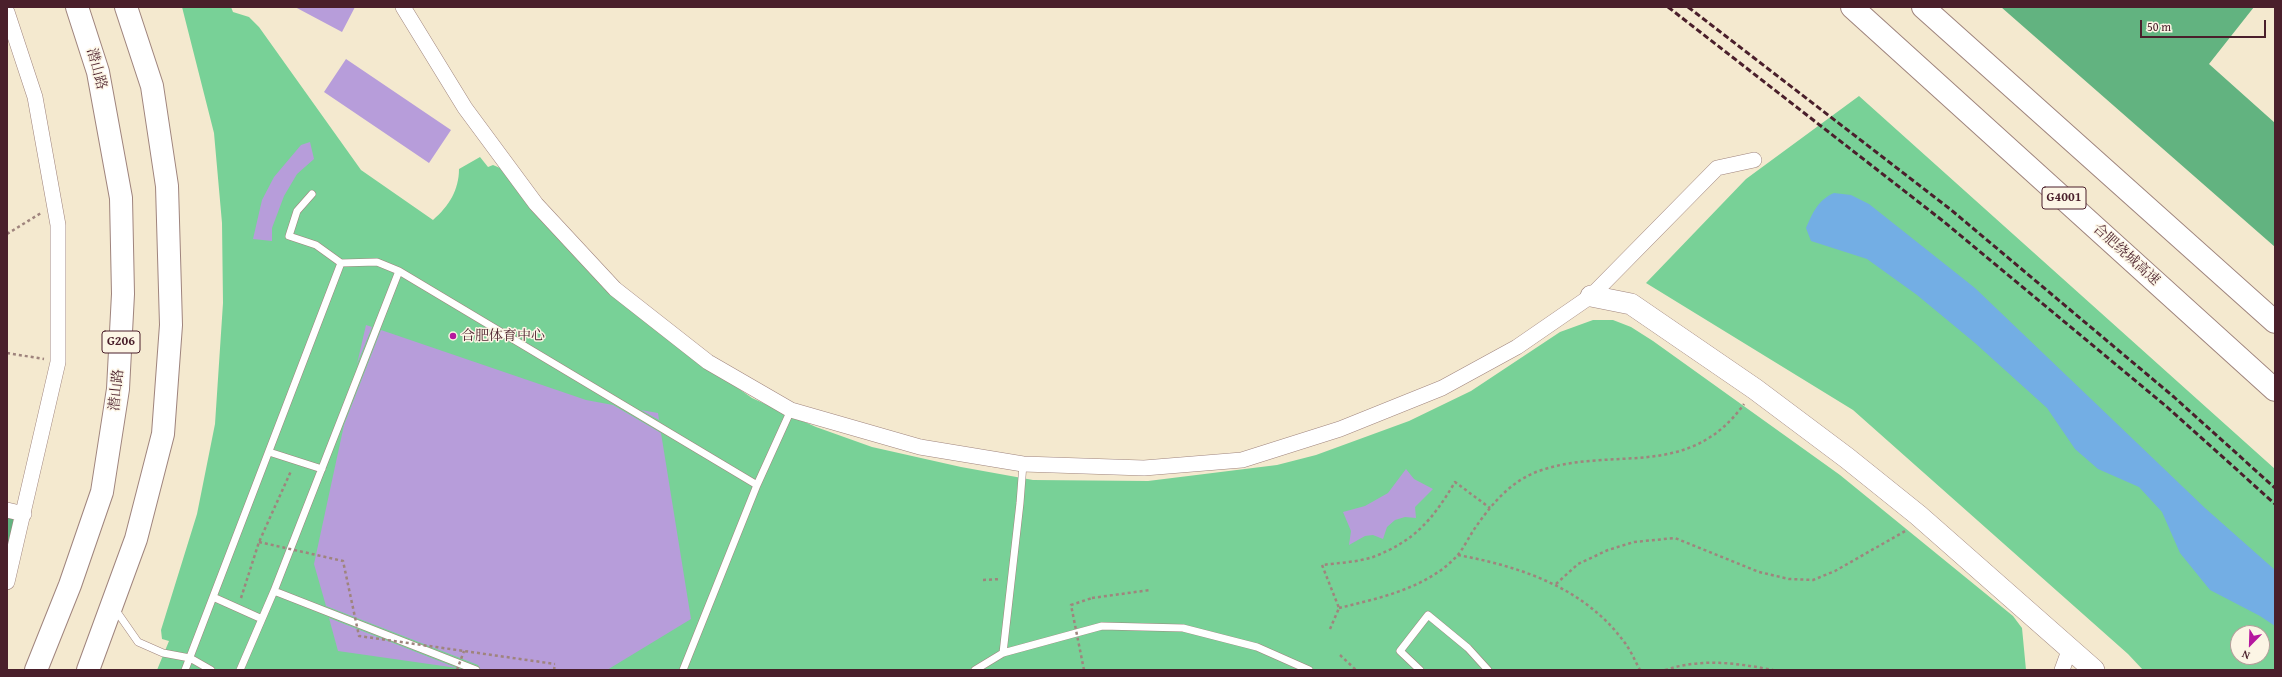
<!DOCTYPE html>
<meta charset="utf-8">
<style>
body{margin:0}
#map{position:relative;width:2282px;height:677px;overflow:hidden;background:#f4e9cf;font-family:"Gentium Book Plus",serif}
canvas{display:block}
.frame{position:absolute;inset:0;border:8px solid #4a1f2b;pointer-events:none}
.north{position:absolute;left:2230px;top:625px;width:40px;height:40px;box-sizing:border-box;background:#fcf5e5;border:1px solid #b59f9b;border-radius:50%;rotate:203deg;font-size:11px;font-weight:700;line-height:16px;text-align:center;color:#4a1f2b}
.north::after{content:'';display:block;margin:auto;width:14px;height:18px;background:#b5179e;clip-path:polygon(50% 0,100% 100%,50% 72%,0 100%)}
.scale{position:absolute;left:2140px;top:20px;width:126px;height:18px;box-sizing:border-box;border:2px solid #4a1f2b;border-top:0;padding-left:5px;font-size:12px;line-height:14px;white-space:nowrap;color:#4a1f2b;-webkit-text-stroke:3px #fcf5e5;paint-order:stroke}
</style>
<div id="map">
<canvas width="2282" height="677"></canvas>
<div class="frame"></div>
<div class="north">N</div>
<div class="scale">50 m</div>
</div>
<script>
const ctx = document.querySelector('canvas').getContext('2d');
ctx.lineJoin = 'round';
function paint(path, color) {
  ctx.fillStyle = color;
  ctx.fill(path, 'evenodd');
}
function trace(path, color, width, dash) {
  ctx.strokeStyle = color;
  ctx.lineWidth = width;
  ctx.lineCap = dash ? 'butt' : 'round';
  ctx.setLineDash(dash || []);
  ctx.stroke(path);
}
function drawText(font, color, halo, rows, align = 'center') {
  ctx.font = font + ' "Gentium Book Plus","Noto Serif SC",serif';
  ctx.lineWidth = 3;
  ctx.setLineDash([]);
  ctx.textBaseline = 'middle';
  ctx.strokeStyle = halo;
  ctx.fillStyle = color;
  for (const [text, x, y, turn = 0] of rows) {
    ctx.save();
    ctx.translate(x, y);
    ctx.rotate((+turn || 0) * Math.PI / 180);
    ctx.textAlign = isNaN(turn) ? turn : align;
    if (halo) ctx.strokeText(text, 0, 0);
    ctx.fillText(text, 0, 0);
    ctx.restore();
  }
}
paint(new Path2D(`
 M182,7h49l2,5 16,5 10,10 102,143 72,50c16,-14 26,-30 26,-51l21,-12 8,10 5,-2 7,3 26,34 130,128 96,68 64,29 56,20 89,20 72,13 115,1 129,-16 39,-10 93,-34 62,-30 89,-59 33,-12h20l18,7 22,14 187,134 173,141 9,12 4,42h-1869l12,-29 -7,-2 -1,-9 36,-116 18,-90 8,-121 -1,-80 -8,-90z
 M1859,96l416,373v201h-132l-15,-16 -275,-244 -207,-127 100,-104zM2238,633h24v24h-24z`), '#78d197');
paint(new Path2D(`
 M2001,7h253l-45,57 66,59v124z
 M7,517l10,2 -10,39z`), '#62b380');
paint(new Path2D(`
 M1834,193l17,2 18,9 106,84 230,220 70,62v56l-15,-10 -50,-26 -30,-37 -18,-41 -23,-25 -41,-18 -23,-20 -28,-41 -72,-65 -58,-48 -50,-36 -56,-18 -5,-13c7,-16 12,-28 28,-35z`), '#73aee4');
paint(new Path2D(`
 M295,7h60l-13,25z
 M346,59l105,71 -22,33 -105,-71z
 M310,142l4,17 -17,15 -13,22 -12,32v13l-19,-2 9,-39 12,-23 27,-32z
 M366,325l6,2 -15,37z
 M381,330l205,70 27,5 48,28 30,186 -84,51h-126l-3,-5 -152,-59 -12,-42 30,-139z
 M641,410l17,3 1,7z
 M1406,469l8,10 19,10 -18,18 1,11 -11,-1 -10,3 -8,7 -4,12 -10,-4 -8,1 -16,9 2,-14 -8,-19 22,-6 23,-13z
 M329,618l128,50 -119,-17z`), '#b79dda');
const lane = new Path2D(`
 M312,194l-15,17 -8,25 27,9 25,18 36,-1 22,9 358,214
 M269,452l53,17
 M274,591l202,79
 M213,597l49,22
 M115,609l23,33 25,11 27,5 21,12
 M1003,653l17,-150 3,-39
 M185,670l156,-407
 M240,670l34,-79 125,-320
 M683,670l74,-185 34,-75
 M975,670l28,-17 99,-27 81,2 74,19 52,23
 M1420,670l-20,-19 28,-36 40,33 20,22`);
const street = new Path2D(`
 M403,7l62,101 71,96 79,85 93,73 83,48 129,37 103,17 121,4 98,-8 98,-31 102,-41 75,-41 74,-51 126,-128 37,-8
 M7,12l28,85 23,128v137l-51,220
 M7,510l17,4
 M2062,670l8,-22`);
const secondary = new Path2D(`
 M1591,296l40,8 124,85 92,69 71,57 176,155`);
const primary = new Path2D(`
 M36,670l34,-85 32,-93 16,-103 5,-95 -2,-96 -23,-126 -21,-65
 M88,670l48,-131 27,-105 8,-109 -4,-139 -15,-100 -26,-79`);
const highway = new Path2D(`
 M1852,7l423,383
 M1923,7l352,315`);
trace(lane, '#9f847d', 8);
trace(street, '#9f847d', 16);
trace(secondary, '#9f847d', 22);
trace(primary, '#9f847d', 24);
trace(highway, '#9f847d', 24);
trace(new Path2D(`
 M7,234l34,-21
 M7,353l37,6
 M1458,555c64,12 127,33 167,88 6,8 10,18 15,27
 M983,580l18,-1
 M1556,584l22,-20 30,-14 26,-8 41,-4 84,34 30,7 24,1 22,-9 72,-41
 M241,598l18,-56 32,-71
 M1092,598l58,-8
 M1339,608c41,-10 88,-20 118,-52 6,-7 11,-17 16,-25 17,-25 37,-50 66,-60 73,-26 149,11 205,-67
 M1330,629l9,-21 -17,-43c16,-2 36,-3 51,-8 42,-16 60,-38 82,-75l35,26
 M1340,655l16,15
 M554,670l1,-6
 M1665,670c37,-12 71,-7 108,0`), '#9f847d', 2.5, [3, 3]);
trace(lane, '#fff', 7);
trace(street, '#fff', 15);
trace(secondary, '#fff', 21);
trace(primary, '#fff', 22);
trace(highway, '#fff', 22);
trace(new Path2D(`
 M1668,7l275,214 224,186 108,97
 M1688,7l262,202 224,188 101,91`), '#4a1f2b', 3, [6, 3]);
trace(new Path2D(`
 M259,542l84,19 16,75 196,28
 M457,670l7,-19
 M1084,670l-13,-65 21,-7`), '#9f847d', 2.5, [3, 3]);
for (const [x, y, r, color] of [
 [453,336,4,"#b5179e"]
]) {
  const dot = new Path2D();
  dot.arc(x, y, r, 0, 2 * Math.PI);
  ctx.fillStyle = color;
  ctx.fill(dot);
  trace(dot, '#fcf5e5', 1.5);
}
for (const [x, y, w] of [
 [2064,198,44],
 [121,342,38]
]) {
  const box = new Path2D();
  box.roundRect(x - w / 2, y - 11, w, 22, 3);
  ctx.fillStyle = '#fcf5e5';
  ctx.fill(box);
  trace(box, '#4a1f2b', 1);
}
drawText('bold 13px', '#4a1f2b', null, [
 ["G4001",2064,198],
 ["G206",121,342]
]);
drawText('14px', '#4a1f2b', '#fcf5e5', [
 ["潜山路",96,69,75],
 ["合肥绕城高速",2126,255,42],
 ["潜山路",117,390,-84]
]);
drawText('14px', '#4a1f2b', '#fcf5e5', [
 ["合肥体育中心",461,336]
], 'left');
</script>
